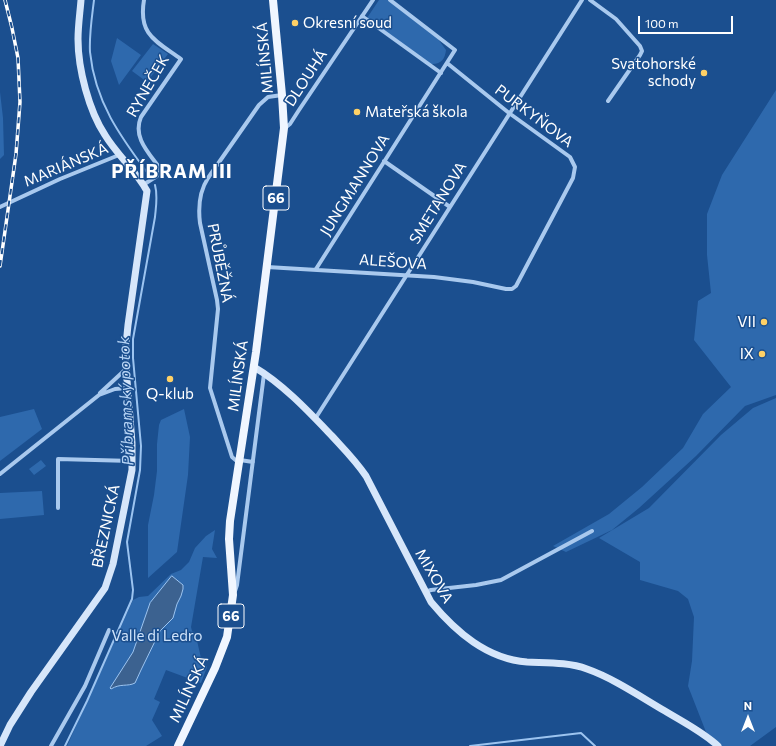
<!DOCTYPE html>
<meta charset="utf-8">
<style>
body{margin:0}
#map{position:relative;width:776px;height:746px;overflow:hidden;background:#1b4f8f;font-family:Commissioner,sans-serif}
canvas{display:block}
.north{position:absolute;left:728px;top:698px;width:40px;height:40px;-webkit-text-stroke:3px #1b4f8f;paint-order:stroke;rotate:0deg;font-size:11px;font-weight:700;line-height:16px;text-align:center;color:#fff}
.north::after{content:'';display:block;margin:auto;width:14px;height:18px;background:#fff;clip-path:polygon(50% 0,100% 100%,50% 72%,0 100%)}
.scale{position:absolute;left:638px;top:16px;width:95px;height:18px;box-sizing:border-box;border:2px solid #fff;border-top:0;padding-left:5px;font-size:12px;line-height:14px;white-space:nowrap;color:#fff;-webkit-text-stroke:3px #1b4f8f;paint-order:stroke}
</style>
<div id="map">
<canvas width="776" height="746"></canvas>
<div class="north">N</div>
<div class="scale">100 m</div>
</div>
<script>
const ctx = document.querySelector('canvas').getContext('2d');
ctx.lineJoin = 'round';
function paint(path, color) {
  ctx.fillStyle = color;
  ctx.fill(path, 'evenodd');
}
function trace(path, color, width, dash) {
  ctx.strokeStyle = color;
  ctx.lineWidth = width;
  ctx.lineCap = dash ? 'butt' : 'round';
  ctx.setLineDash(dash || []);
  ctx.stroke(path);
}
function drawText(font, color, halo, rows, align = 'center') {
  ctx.font = font + ' Commissioner,sans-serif';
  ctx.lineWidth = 3;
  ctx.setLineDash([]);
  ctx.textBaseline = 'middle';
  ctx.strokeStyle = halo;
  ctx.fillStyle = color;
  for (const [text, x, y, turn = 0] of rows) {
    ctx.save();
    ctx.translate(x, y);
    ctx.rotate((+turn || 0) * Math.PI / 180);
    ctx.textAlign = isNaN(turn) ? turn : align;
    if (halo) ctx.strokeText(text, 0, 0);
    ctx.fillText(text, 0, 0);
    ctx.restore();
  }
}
paint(new Path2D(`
 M379,0h9l50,39 8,11c-1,9 -5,15 -16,14l-63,-46z
 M117,38l24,17 -22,30 -8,-24z
 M153,44l15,10 -21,28 -15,-11z
 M776,90v305l-31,11 -49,50 -57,52 -27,22 -46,22 -13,-6 56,-32 33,-27 41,-39 20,-34 28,-27 -37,-47 4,-39 13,-8 -4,-38v-41l15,-39z
 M0,92l3,26 1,37 -4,4z
 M776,398v329l-26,19h-30l-14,-14 -18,-46 4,-25 2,-44 -6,-18 -10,-8 -38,-11v-18l-41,-24 50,-30 72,-73 32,-27z
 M34,409l8,20 -42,32v-44z
 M184,409l6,28 -2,38 -11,77 -29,26v-53l6,-30 3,-24v-27l2,-19 2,-5z
 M41,460l5,6 -12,9 -5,-6z
 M42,491l2,24 -44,4v-26z
 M215,530l-3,19 5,9 -14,-1 -12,70 1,4 3,1 6,26 6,9 -6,16 -35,-13 -12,29 6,3 -8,18 10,16 -16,10h-79l66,-146 6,-3 9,-1 23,-22 10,-4 8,-8 6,-14 11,-12z`), '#2e69ad');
const water = new Path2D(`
 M172,576l11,9v4l-2,7 -4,8 -4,14 -13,13 -19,39 -6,13c-8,4 -14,0 -24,6l-1,-1 23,-36 17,-49z`);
paint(water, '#3c6290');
trace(water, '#9cc4f0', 1);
trace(new Path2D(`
 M94,0c-2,17 -5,35 -4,52 5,50 30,84 59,123
 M65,746l22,-45 45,-102 1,-9 -6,-48 13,-72 1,-24 -8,-88v-19l22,-122c1,-11 3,-21 0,-32
 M470,746l111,-13 14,13`), '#9cc4f0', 2);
trace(new Path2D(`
 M590,0l26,19 24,27 2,5 -2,4 -32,46
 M362,16l79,57
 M285,128l5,-4 9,-14 74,-110
 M384,161l66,46
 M143,185l14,-9 4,-6c-11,-16 -29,-32 -20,-53l40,-58c-25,-18 -43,-24 -37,-59
 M0,207l60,-28 59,-24
 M267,267l167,10 39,5 33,7h6l4,-3 57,-108 2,-11 -5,-10 -61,-44 -62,-50
 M316,269l139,-219 -65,-50
 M100,393l26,-24
 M315,419l267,-419
 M240,460l13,2
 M239,463l-7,-6 -22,-69 8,-79 -1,-9 -17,-77c-2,-16 -1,-31 8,-45l51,-73 9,-8 14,-2
 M0,474l99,-79 16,-6 12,-1
 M58,508v-49l74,2
 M235,591l2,-6 27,-211
 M425,592l6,-2 45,-5 25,-5 91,-49
 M51,746l34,-60 24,-56`), '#a9c9ee', 4);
trace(new Path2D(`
 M254,367c29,17 55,45 78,69 12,13 24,25 34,40l65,126c25,30 56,57 96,60 19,1 41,0 60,7 26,9 54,28 78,42 18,11 38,21 53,35
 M0,746l10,-21 21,-33 74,-104 8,-24 19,-94v-27l-7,-88 3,-30 19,-134c-10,-19 -30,-36 -42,-56 -16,-24 -27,-66 -27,-96 0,-13 2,-26 3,-39`), '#d6e6fa', 7);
trace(new Path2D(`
 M178,746l37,-78 12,-31 6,-42 -4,-56 1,-18 26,-169 28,-224 -2,-33 -9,-95`), '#f0f6ff', 8);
const rail = new Path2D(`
 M0,266l16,-112 4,-52 -2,-44 -6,-30 -7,-28`);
trace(rail, '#fff', 3.5);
trace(rail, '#1b4f8f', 2, [6]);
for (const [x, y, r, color] of [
 [295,23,4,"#ffd166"],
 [704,73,4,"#ffd166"],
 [357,112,4,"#ffd166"],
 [764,322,4,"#ffd166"],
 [762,354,4,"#ffd166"],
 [170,379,4,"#ffd166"]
]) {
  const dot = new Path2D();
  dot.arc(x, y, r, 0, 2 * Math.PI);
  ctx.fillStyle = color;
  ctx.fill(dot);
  trace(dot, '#1b4f8f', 1.5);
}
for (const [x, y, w] of [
 [276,198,26],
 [231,616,26]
]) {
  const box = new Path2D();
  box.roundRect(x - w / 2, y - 12, w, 24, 3);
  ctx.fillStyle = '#1b4f8f';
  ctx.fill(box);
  trace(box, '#fff', 1);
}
drawText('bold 14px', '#fff', null, [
 ["66",276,198],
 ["66",231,616]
]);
drawText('15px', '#fff', '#1b4f8f', [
 ["Okresní soud",303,23,"left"],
 ["Svatohorské",696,64],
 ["schody",696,81],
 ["Mateřská škola",365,112,"left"],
 ["VII",756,322],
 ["IX",754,354],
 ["Q-klub",170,394,"center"]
], 'right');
drawText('15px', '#fff', '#1b4f8f', [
 ["MILÍNSKÁ",265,58,-95],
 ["DLOUHÁ",306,78,-57],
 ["RYNEČEK",148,86,-60],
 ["PURKYŇOVA",534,116,37],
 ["MARIÁNSKÁ",66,165,-23],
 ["JUNGMANNOVA",355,185,-58],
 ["SMETANOVA",438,203,-58],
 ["ALEŠOVA",393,262,4],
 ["PRŮBĚŽNÁ",220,263,79],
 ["MILÍNSKÁ",238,376,-82],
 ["BŘEZNICKÁ",106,526,-78],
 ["MIXOVA",434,576,60],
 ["MILÍNSKÁ",189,689,-65]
]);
drawText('15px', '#cfe3fa', '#1b4f8f', [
 ["Valle di Ledro",157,636]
]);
drawText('italic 16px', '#b5d3f5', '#1b4f8f', [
 ["Příbramský potok",126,401,-92]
]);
ctx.letterSpacing = '1px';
drawText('bold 19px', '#fff', '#1b4f8f', [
 ["PŘÍBRAM III",172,172]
]);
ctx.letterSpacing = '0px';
</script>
